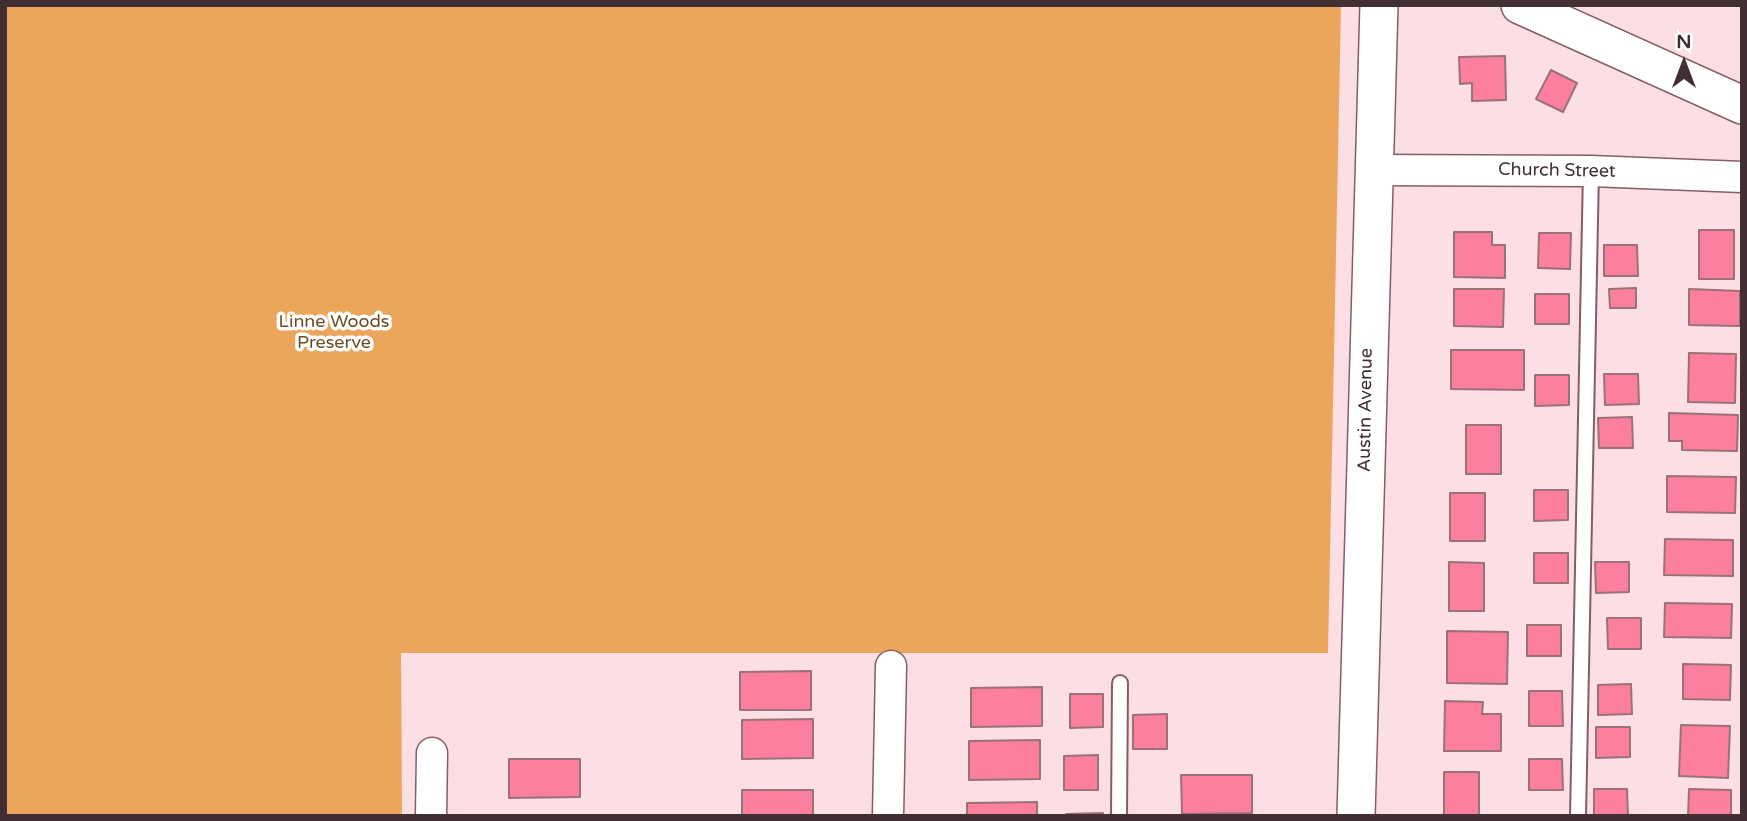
<!DOCTYPE html>
<style>
body{margin:0}
#map{position:relative;width:1747px;height:821px;overflow:hidden;background:#fcdfe4;font-family:"Varela Round",sans-serif}
canvas{display:block}
.frame{position:absolute;inset:0;border:7px solid #412f33;pointer-events:none}
.north{position:absolute;left:1649px;top:28px;width:70px;height:70px;-webkit-text-stroke:5px #fff;paint-order:stroke;rotate:0deg;font-size:19px;font-weight:700;line-height:28px;text-align:center;color:#412f33}
.north::after{content:'';display:block;margin:auto;width:24px;height:32px;background:#412f33;clip-path:polygon(50% 0,100% 100%,50% 72%,0 100%)}
</style>
<div id="map">
<canvas width="1747" height="821"></canvas>
<div class="frame"></div>
<div class="north">N</div>
</div>
<script>
const ctx = document.querySelector('canvas').getContext('2d');
ctx.lineJoin = 'round';
function paint(path, color) {
  ctx.fillStyle = color;
  ctx.fill(path, 'evenodd');
}
function trace(path, color, width, dash) {
  ctx.strokeStyle = color;
  ctx.lineWidth = width;
  ctx.lineCap = dash ? 'butt' : 'round';
  ctx.setLineDash(dash || []);
  ctx.stroke(path);
}
function drawText(font, color, halo, rows, align = 'center') {
  ctx.font = font + ' "Varela Round",sans-serif';
  ctx.lineWidth = 7;
  ctx.setLineDash([]);
  ctx.textBaseline = 'middle';
  ctx.strokeStyle = halo;
  ctx.fillStyle = color;
  for (const [text, x, y, turn = 0] of rows) {
    ctx.save();
    ctx.translate(x, y);
    ctx.rotate((+turn || 0) * Math.PI / 180);
    ctx.textAlign = isNaN(turn) ? turn : align;
    if (halo) ctx.strokeText(text, 0, 0);
    ctx.fillText(text, 0, 0);
    ctx.restore();
  }
}
paint(new Path2D(`
 M5,5h1336l-13,648h-927l1,163h-397z`), '#eba65b');
const building = new Path2D(`
 M1505,56l1,44 -34,1v-18l-12,1 -1,-27z
 M1551,70l26,13 -14,29 -27,-13z
 M1699,230h35v49h-35z
 M1454,232h38v13h13v33l-51,-1z
 M1539,233h32l-1,36 -32,-1z
 M1604,245h33l1,31h-34z
 M1636,288v20h-26l-1,-19z
 M1454,289h50l-1,38 -49,-1z
 M1689,289l51,2v35l-51,-1z
 M1535,294h34v30h-34z
 M1451,350h73v40l-73,-1z
 M1689,353l47,1 -1,49 -47,-1z
 M1604,374h34l1,30 -34,1z
 M1535,375h34v30l-34,1z
 M1669,413l69,2 -1,36 -55,-1v-9h-13z
 M1632,417l1,31h-34l-1,-30z
 M1466,425h35v49h-35z
 M1667,476l69,1 -1,36 -68,-1z
 M1534,490h34v30l-34,1z
 M1450,493h35v48h-35z
 M1665,539l68,1v36l-69,-1z
 M1534,553h34v30h-34z
 M1449,562l35,1v48h-35z
 M1595,562h34v30l-33,1z
 M1665,603l67,1 -1,34 -67,-1z
 M1607,618h34v31h-33z
 M1527,625h34v31h-34z
 M1447,631l61,1 -1,52 -60,-1z
 M1683,664l48,1 -1,35 -47,-1z
 M811,671v39h-71v-38z
 M1631,684l1,30 -34,1v-30z
 M1042,687v39l-71,1v-39z
 M1529,691h33l1,35h-34z
 M1070,694h33v33l-33,1z
 M1445,701l38,1 -1,12h19v37h-57z
 M1167,714v35h-34v-34z
 M813,719v39l-71,1v-39z
 M1681,725l49,1 -2,52 -49,-2z
 M1596,727h34v30l-34,1z
 M1040,740v39l-71,1v-39z
 M1098,755v35h-34v-34z
 M509,759h71v38l-71,1z
 M1529,759h33l1,31h-34z
 M1444,772h35v44h-35z
 M1181,775h71v38l-70,1z
 M1594,789h33l1,27h-34z
 M1689,789l42,1v26h-43z
 M742,790h71v26h-71z
 M1037,802v14h-70v-13z
 M1103,813v3h-37v-2z`);
paint(building, '#fc809d');
trace(building, '#9b7178', 2);
const service = new Path2D(`
 M1119,816l1,-133
 M1578,816l13,-645`);
const minor = new Path2D(`
 M1372,170l219,1 151,6
 M431,816l1,-63
 M888,816l3,-150`);
const tertiary = new Path2D(`
 M1520,5l222,100
 M1356,816l23,-811`);
trace(service, '#865d65', 18);
trace(minor, '#865d65', 33);
trace(tertiary, '#865d65', 40);
trace(service, '#fff', 14);
trace(minor, '#fff', 30);
trace(tertiary, '#fff', 37);
drawText('18px', '#412f33', '#fff', [
 ["Church Street",1557,171,1],
 ["Austin Avenue",1366,410,-89]
]);
drawText('18px', '#6e4a22', '#fff', [
 ["Linne Woods",334,322],
 ["Preserve",334,343]
]);
</script>
